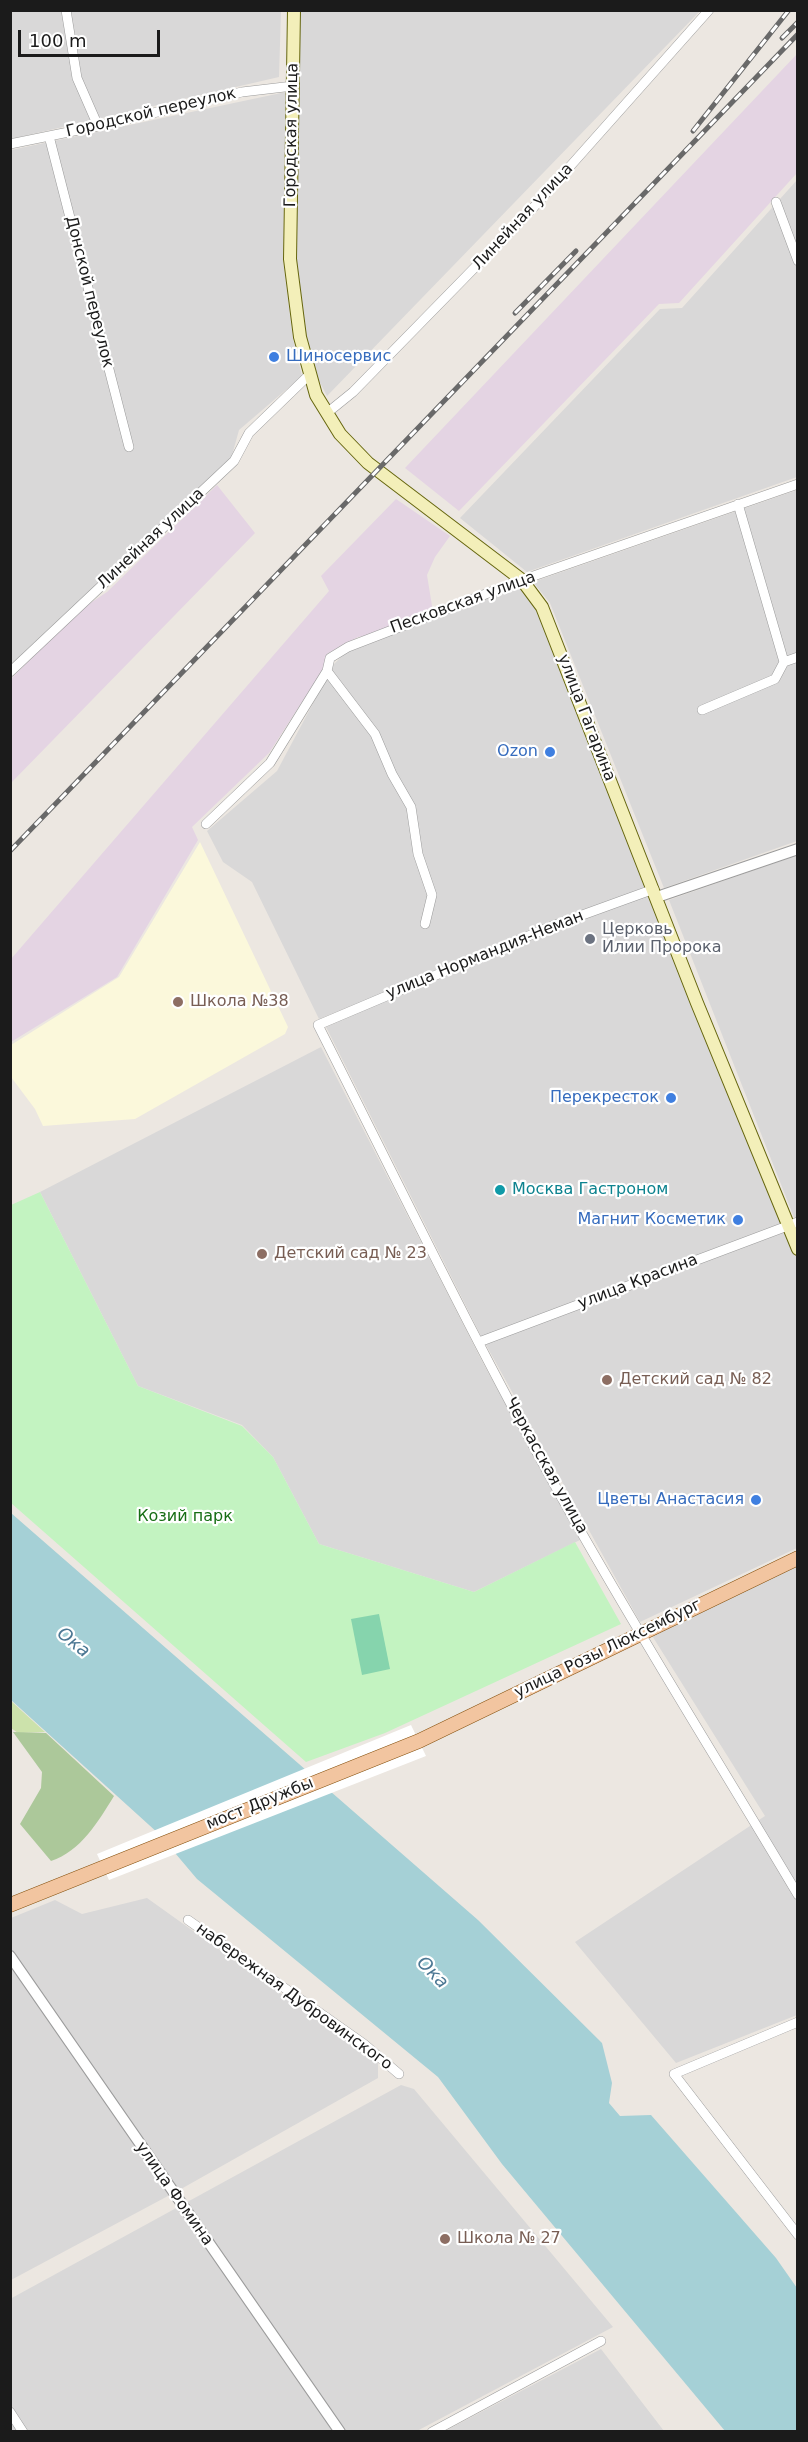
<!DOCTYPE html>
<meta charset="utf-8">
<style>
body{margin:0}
#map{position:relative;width:808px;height:2442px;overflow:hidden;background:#ece7e1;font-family:"DejaVu Sans",sans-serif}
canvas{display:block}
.frame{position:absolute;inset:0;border:12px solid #1b1b1b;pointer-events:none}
.scale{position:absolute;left:18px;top:30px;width:142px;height:27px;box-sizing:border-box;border:3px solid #1b1b1b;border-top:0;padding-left:8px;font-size:18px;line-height:21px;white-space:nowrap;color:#1b1b1b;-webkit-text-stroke:4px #fff;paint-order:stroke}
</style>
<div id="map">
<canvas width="808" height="2442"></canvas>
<div class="frame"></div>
<div class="scale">100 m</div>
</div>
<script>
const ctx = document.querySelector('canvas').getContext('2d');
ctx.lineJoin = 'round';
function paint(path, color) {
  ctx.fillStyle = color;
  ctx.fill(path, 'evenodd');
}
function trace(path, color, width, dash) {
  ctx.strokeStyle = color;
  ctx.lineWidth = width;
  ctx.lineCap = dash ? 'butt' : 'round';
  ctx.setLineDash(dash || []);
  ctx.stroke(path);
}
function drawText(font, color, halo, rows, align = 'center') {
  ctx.font = font + ' "DejaVu Sans",sans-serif';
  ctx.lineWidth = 4.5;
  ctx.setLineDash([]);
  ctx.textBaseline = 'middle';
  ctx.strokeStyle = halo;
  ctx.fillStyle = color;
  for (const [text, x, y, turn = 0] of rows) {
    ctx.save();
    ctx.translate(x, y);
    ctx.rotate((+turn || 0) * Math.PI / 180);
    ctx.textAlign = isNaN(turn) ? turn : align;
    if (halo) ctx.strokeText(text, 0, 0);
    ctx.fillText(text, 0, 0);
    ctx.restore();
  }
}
paint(new Path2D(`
 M11,11h270l-2,66 -268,62z
 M300,11h400l-373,385 -13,-25 -10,-39 -6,-46 -2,-41z
 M286,92l-3,168 10,79 9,37 -63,54 -8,29 -220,209v-518z
 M797,180v297l-270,95 -67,-54 200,-209 22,-1z
 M797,490v351l-133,47 -114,-285 -17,-21z
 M522,583l18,27 110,275 -331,134 -67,-137 -29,-20 -16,-31 70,-60 57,-107 15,-15z
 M797,855v370l-128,-325z
 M651,893l49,131 97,235v289l-157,74 -159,-286 -155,-309 225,-99z
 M321,1047l161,314 98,179 -106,52 -155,-48 -46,-87 -31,-32 -104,-39 -98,-194z
 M797,1563v452l-121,48 -101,-121 190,-126 -114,-182z
 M147,1898l231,165v15l-197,111 -170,91v-362l44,-18 27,14z
 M401,2085l13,4 199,238 -196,104 -406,1 -1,-133z
 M601,2349l63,82h-219z`), '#d9d8d8');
paint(new Path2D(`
 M797,54v119l-118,130 -20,1 -200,207 -54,-43z
 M217,485l38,48 -244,250v-104l66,-67 30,-20z
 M396,499l54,37 -15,21 -8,18 6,37 -57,22 -18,3 -31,17 -3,14 -55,85 -77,74 6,13 -81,137 -106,65v-83l318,-368 -8,-15z`), '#e4d4e3');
paint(new Path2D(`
 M200,842l88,185 -3,7 -150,85 -92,7 -8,-17 -24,-32v-32l108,-68z`), '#fbf8db');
paint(new Path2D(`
 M11,1701l34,31 -27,1 -7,-5z`), '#cce2ab');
paint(new Path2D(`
 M13,1732l33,1 68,63c-16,26 -33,55 -63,65l-31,-37 21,-36 1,-16z`), '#acc89a');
paint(new Path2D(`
 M40,1192l98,194 104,40 31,31 46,87 155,48 101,-50 46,82 -236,109 -79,29 -295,-259v-298z`), '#c3f3c1');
paint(new Path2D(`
 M379,1614l11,55 -28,6 -11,-56z`), '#86d4ad');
paint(new Path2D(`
 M11,1513l467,407 124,123 10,40 -3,20 11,13 31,-1 125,143 21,30v143h-72l-223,-267 -64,-87 -241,-198 -38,-45 -148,-134z`), '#a5d0d6');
paint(new Path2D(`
 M411,1725l15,31 -317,124 -12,-26z`), '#fff');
const minor = new Path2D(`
 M66,10l11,68 21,48
 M49,136l80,311
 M10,144l88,-18 144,-34 51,-6
 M776,202l22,59
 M327,413l26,-21 180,-184 176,-198
 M738,504l46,158
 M327,671l48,63 17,40 19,33 7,47 14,41 -7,29
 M10,672l224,-211 15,-28 60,-58
 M702,710l73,-31 9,-17 14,-5
 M206,824l64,-61 57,-92 3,-13 18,-11 174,-67 276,-96
 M654,889l-102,37 -234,99c79,156 155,313 240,466 76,137 160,269 240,404
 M479,1342l319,-120
 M188,1920l176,124 35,30
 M798,2022l-124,52 124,161
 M10,2412l13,20
 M432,2432l169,-91`);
const tertiary = new Path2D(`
 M657,897l141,-48
 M10,1956l330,476`);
const secondary = new Path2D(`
 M294,10l-4,249 10,78 16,58 24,39 28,29 154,117 20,27 155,396 101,246`);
const primary = new Path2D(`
 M10,1905l409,-164 379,-183`);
trace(minor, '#9c9c9c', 10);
trace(tertiary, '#9c9c9c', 12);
trace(secondary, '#66660e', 14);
trace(primary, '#85500d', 15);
trace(minor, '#fff', 9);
trace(tertiary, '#fff', 10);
trace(secondary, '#f3efb9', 12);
trace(primary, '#f2c5a0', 14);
const rail = new Path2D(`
 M782,38l16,-16
 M693,131l96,-121
 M515,313l61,-62
 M10,851l788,-817`);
trace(rail, '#696969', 5);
trace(rail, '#fff', 3, [9]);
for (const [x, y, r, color] of [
 [274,357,6,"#3f7fe0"],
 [550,752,6,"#3f7fe0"],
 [590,939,6,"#6b7280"],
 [178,1002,6,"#8d6e63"],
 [671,1098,6,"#3f7fe0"],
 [500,1190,6,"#0f9aa8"],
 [738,1220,6,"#3f7fe0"],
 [262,1254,6,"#8d6e63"],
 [607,1380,6,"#8d6e63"],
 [756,1500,6,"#3f7fe0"],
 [445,2239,6,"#8d6e63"]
]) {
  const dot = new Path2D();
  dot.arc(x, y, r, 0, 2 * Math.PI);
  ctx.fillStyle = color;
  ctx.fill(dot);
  trace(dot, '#fff', 2);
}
drawText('16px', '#1b1b1b', '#fff', [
 ["Городской переулок",151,113,-13],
 ["Городская улица",292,135,-89],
 ["Линейная улица",523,217,-47],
 ["Донской переулок",89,292,76],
 ["Линейная улица",151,539,-43],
 ["Песковская улица",463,603,-20],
 ["улица Гагарина",586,718,69],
 ["улица Нормандия-Неман",485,955,-22],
 ["улица Красина",638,1282,-21],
 ["Черкасская улица",546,1466,61],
 ["улица Розы Люксембург",608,1649,-26],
 ["мост Дружбы",260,1804,-22],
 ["набережная Дубровинского",294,1997,36],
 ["улица Фомина",174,2194,55]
]);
drawText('16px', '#366cbe', '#fff', [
 ["Шиносервис",286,357,"left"],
 ["Ozon",538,752],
 ["Перекресток",659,1098],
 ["Магнит Косметик",726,1220],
 ["Цветы Анастасия",744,1500]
], 'right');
drawText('16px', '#5b616d', '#fff', [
 ["Церковь",602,930],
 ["Илии Пророка",602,948]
], 'left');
drawText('16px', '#785e54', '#fff', [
 ["Школа №38",190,1002],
 ["Детский сад № 23",274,1254],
 ["Детский сад № 82",619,1380],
 ["Школа № 27",457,2239]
], 'left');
drawText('16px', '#0d838f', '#fff', [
 ["Москва Гастроном",512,1190]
], 'left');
drawText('16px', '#176e15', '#fff', [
 ["Козий парк",185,1517]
]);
drawText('italic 18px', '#4b7793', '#fff', [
 ["Ока",73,1643,39],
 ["Ока",432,1973,46]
]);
</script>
